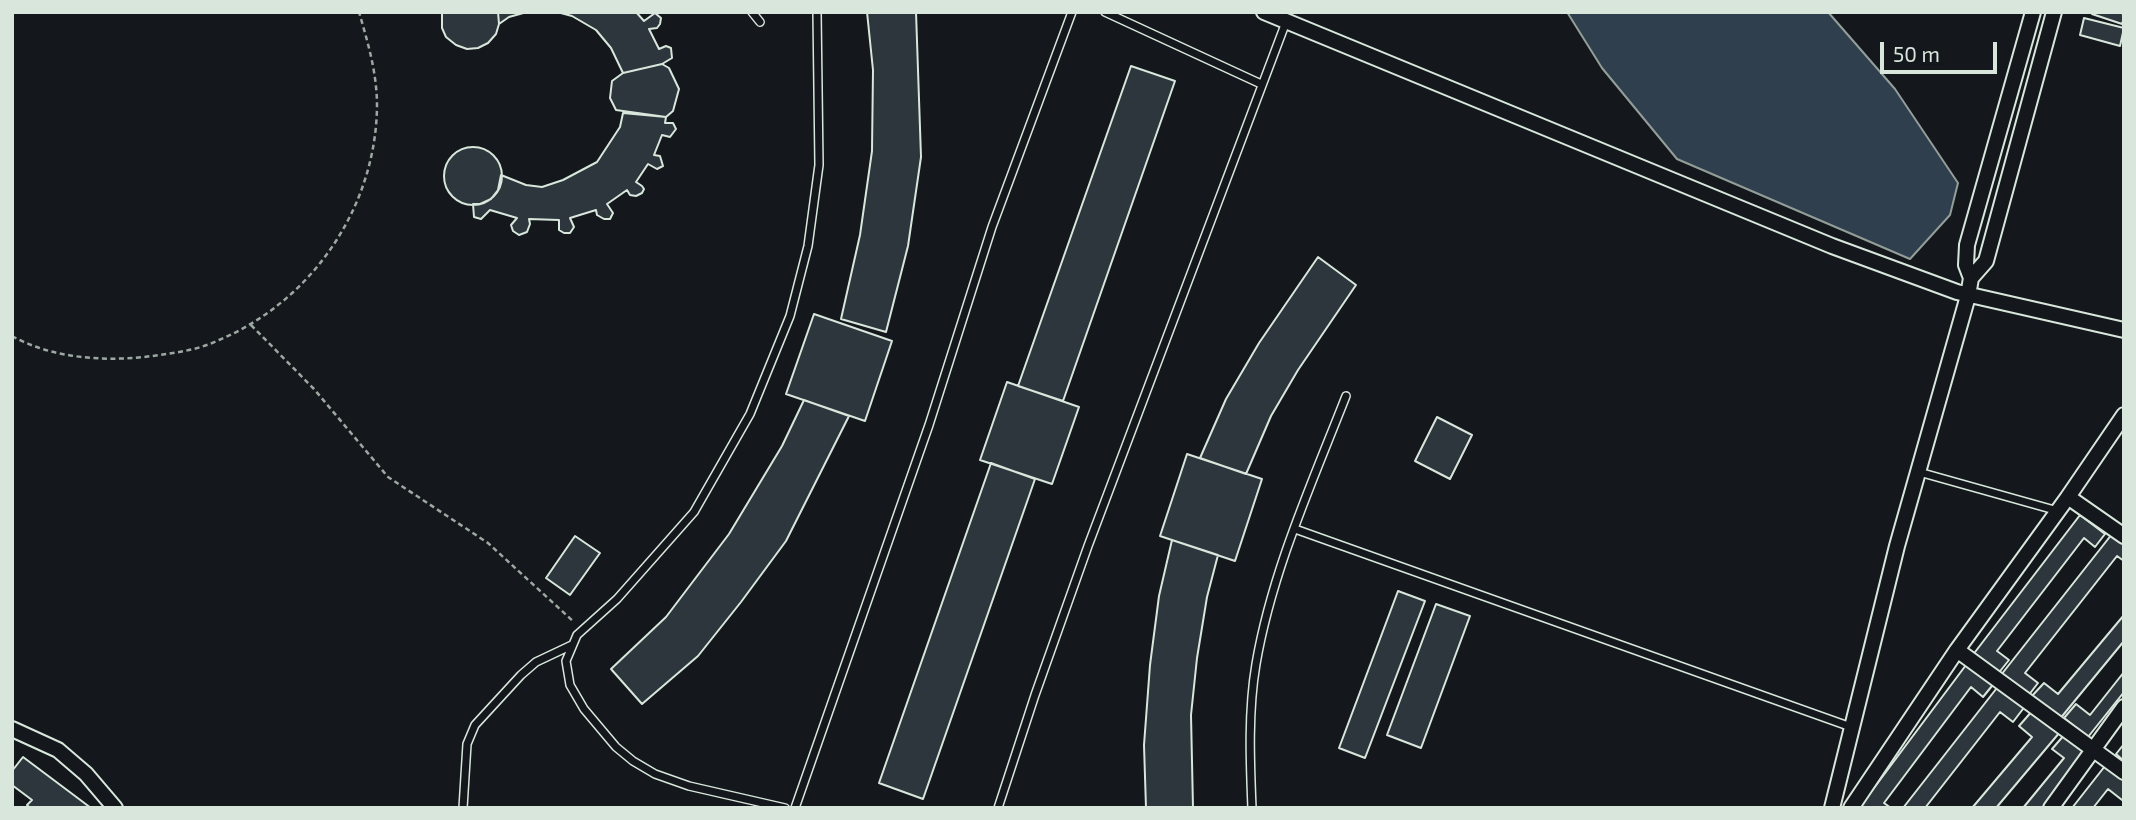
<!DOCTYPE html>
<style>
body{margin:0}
#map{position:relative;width:2136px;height:820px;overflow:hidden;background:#14181c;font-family:"Exo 2",sans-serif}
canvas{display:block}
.frame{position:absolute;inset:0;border:14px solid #d8e6dc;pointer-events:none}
.scale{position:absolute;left:1880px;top:42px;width:117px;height:32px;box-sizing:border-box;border:4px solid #d8e6dc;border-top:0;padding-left:9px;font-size:21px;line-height:24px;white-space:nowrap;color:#d8e6dc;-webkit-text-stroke:5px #14181c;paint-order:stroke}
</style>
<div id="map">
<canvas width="2136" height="820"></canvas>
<div class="frame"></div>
<div class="scale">50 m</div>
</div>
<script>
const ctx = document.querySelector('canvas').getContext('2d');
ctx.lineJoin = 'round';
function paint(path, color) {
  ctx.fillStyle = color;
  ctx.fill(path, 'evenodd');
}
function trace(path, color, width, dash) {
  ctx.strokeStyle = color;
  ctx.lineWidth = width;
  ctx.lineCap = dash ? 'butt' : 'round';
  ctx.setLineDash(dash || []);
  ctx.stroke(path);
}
const water = new Path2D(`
 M1567,12h261l67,77 63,94 -8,32 -40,44 -233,-100 -75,-91z`);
paint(water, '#2f3f4d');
trace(water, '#939e99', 2);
const building = new Path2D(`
 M442,12h56l1,12 -3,10 -8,9 -10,5 -11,1 -11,-4 -10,-8 -4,-9z
 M498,12h29l-18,5 -10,7z
 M557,12h79l8,9 11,-8 6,5 -1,6 -3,4 -8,1 10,20 7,-3 5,2 1,10 -10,6 -39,9 -12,-25 -15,-18 -24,-14z
 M867,12h49l5,145 -13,89 -22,86 -45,-13 19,-84 12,-84 1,-81z
 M2093,12h29l2,6 -2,6 -30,-10z
 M2084,18l40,10 -4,18 -40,-11z
 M662,64l7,4 10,21 -6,22 -7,6 -50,-7 -6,-12 2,-17 11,-8z
 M1131,66l44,15 -112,320 -45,-15z
 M623,113l43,4 -1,6h8l3,6 -6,8 -8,-2 -8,20 6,1 3,10 -6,3 -9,-5 -12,18 6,4 2,3 -2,4 -6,3 -6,-1 -3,-5 -20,14 6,9 -3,6h-6l-7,-4 -1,-5 -26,8 4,9 -4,6h-6l-5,-3v-10l-30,-1 1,5 -3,8 -8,3 -6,-4 -2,-6 6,-7 -27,-8 -9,9 -7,-2 -1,-13h7l11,-5 7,-9 3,-15 25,10 16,2 21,-7 34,-18 23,-35z
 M444 176a29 29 0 1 1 58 0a29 29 0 1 1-58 0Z
 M1318,257l38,28 -58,85 -27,46 -25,58 -46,-16 26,-59 33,-56z
 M814,314l78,27 -27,80 -79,-27z
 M1007,382l72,25 -27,77 -72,-24z
 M804,400l45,16 -63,125 -45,61 -43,54 -56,48 -31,-35 55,-52 63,-83 53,-88z
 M1437,417l35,18 -22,44 -35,-18z
 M1187,454l75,25 -27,82 -75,-25z
 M991,463l44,16 -112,320 -44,-16z
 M2080,515l25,19 -10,13 -11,-9 -87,113 12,9 -12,15 -25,-19z
 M2112,534l12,8v19l-7,-5 -92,117 13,10 -10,13 -27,-21z
 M575,536l25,17 -30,42 -24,-17z
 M1172,540l46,15 -11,42 -10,61 -6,57 2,93h-47l-2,-63 6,-80 9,-69z
 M1398,591l27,10 -60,157 -26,-10z
 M1436,604l34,12 -49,132 -34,-13z
 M2124,615v26l-65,79 -28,-23 13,-14 14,11z
 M1969,661l27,20 -13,16 -12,-10 -87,116 7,5h-32z
 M2124,672v20l-36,45 -24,-19 12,-14 14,11z
 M2000,684l26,21 -13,17 -13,-10 -75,96h-22z
 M2033,710l27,22 -64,76h-24l60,-71 -13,-11z
 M2065,734l24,19 -45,55h-21l41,-50 -12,-9z
 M2124,744v17l-8,-7z
 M23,757l68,51h-61l-3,-3 5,-5 -20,-15v-14z
 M2105,766l19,15v16l-2,3 -14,-11 -15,19h-21z`);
paint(building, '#2c363c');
trace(building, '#d8e6dc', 2);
const service = new Path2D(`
 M752,12l8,10
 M1105,12l156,72
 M1919,472l139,39
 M1295,529l556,198
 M463,808l4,-64 8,-19 46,-50 15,-13 36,-17
 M785,808l-96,-22 -34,-12 -22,-13 -17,-14 -32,-38 -14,-24 -4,-24 11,-26 40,-36 77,-87 56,-98 40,-98 18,-70 11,-81 -2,-153
 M795,808l134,-383 63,-198 80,-215
 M998,808l37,-113 53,-149 198,-524
 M1252,808c-2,-48 -4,-97 4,-144 16,-93 56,-181 90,-268`);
const minor = new Path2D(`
 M1264,12l568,234 125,46 167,38
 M1971,278l15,-17 68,-249
 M2124,415l-56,82 56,39
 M1957,650l167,122
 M12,729l46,21 28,24 29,34
 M1832,808l65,-262 71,-250 3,-18 -5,-13 1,-20 66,-233
 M1851,808l106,-158 111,-153
 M2051,808l73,-101`);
trace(service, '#d8e6dc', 10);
trace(minor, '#d8e6dc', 18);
trace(new Path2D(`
 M251,325l63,64 74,88 100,66 86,79
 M12,336c41,23 95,26 140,20 23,-3 46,-6 67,-16 93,-39 157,-133 158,-234 0,-33 -9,-63 -18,-94`), '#9da8a2', 2.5, [5, 3.5]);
trace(service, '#14181c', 7);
trace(minor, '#14181c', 14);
</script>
